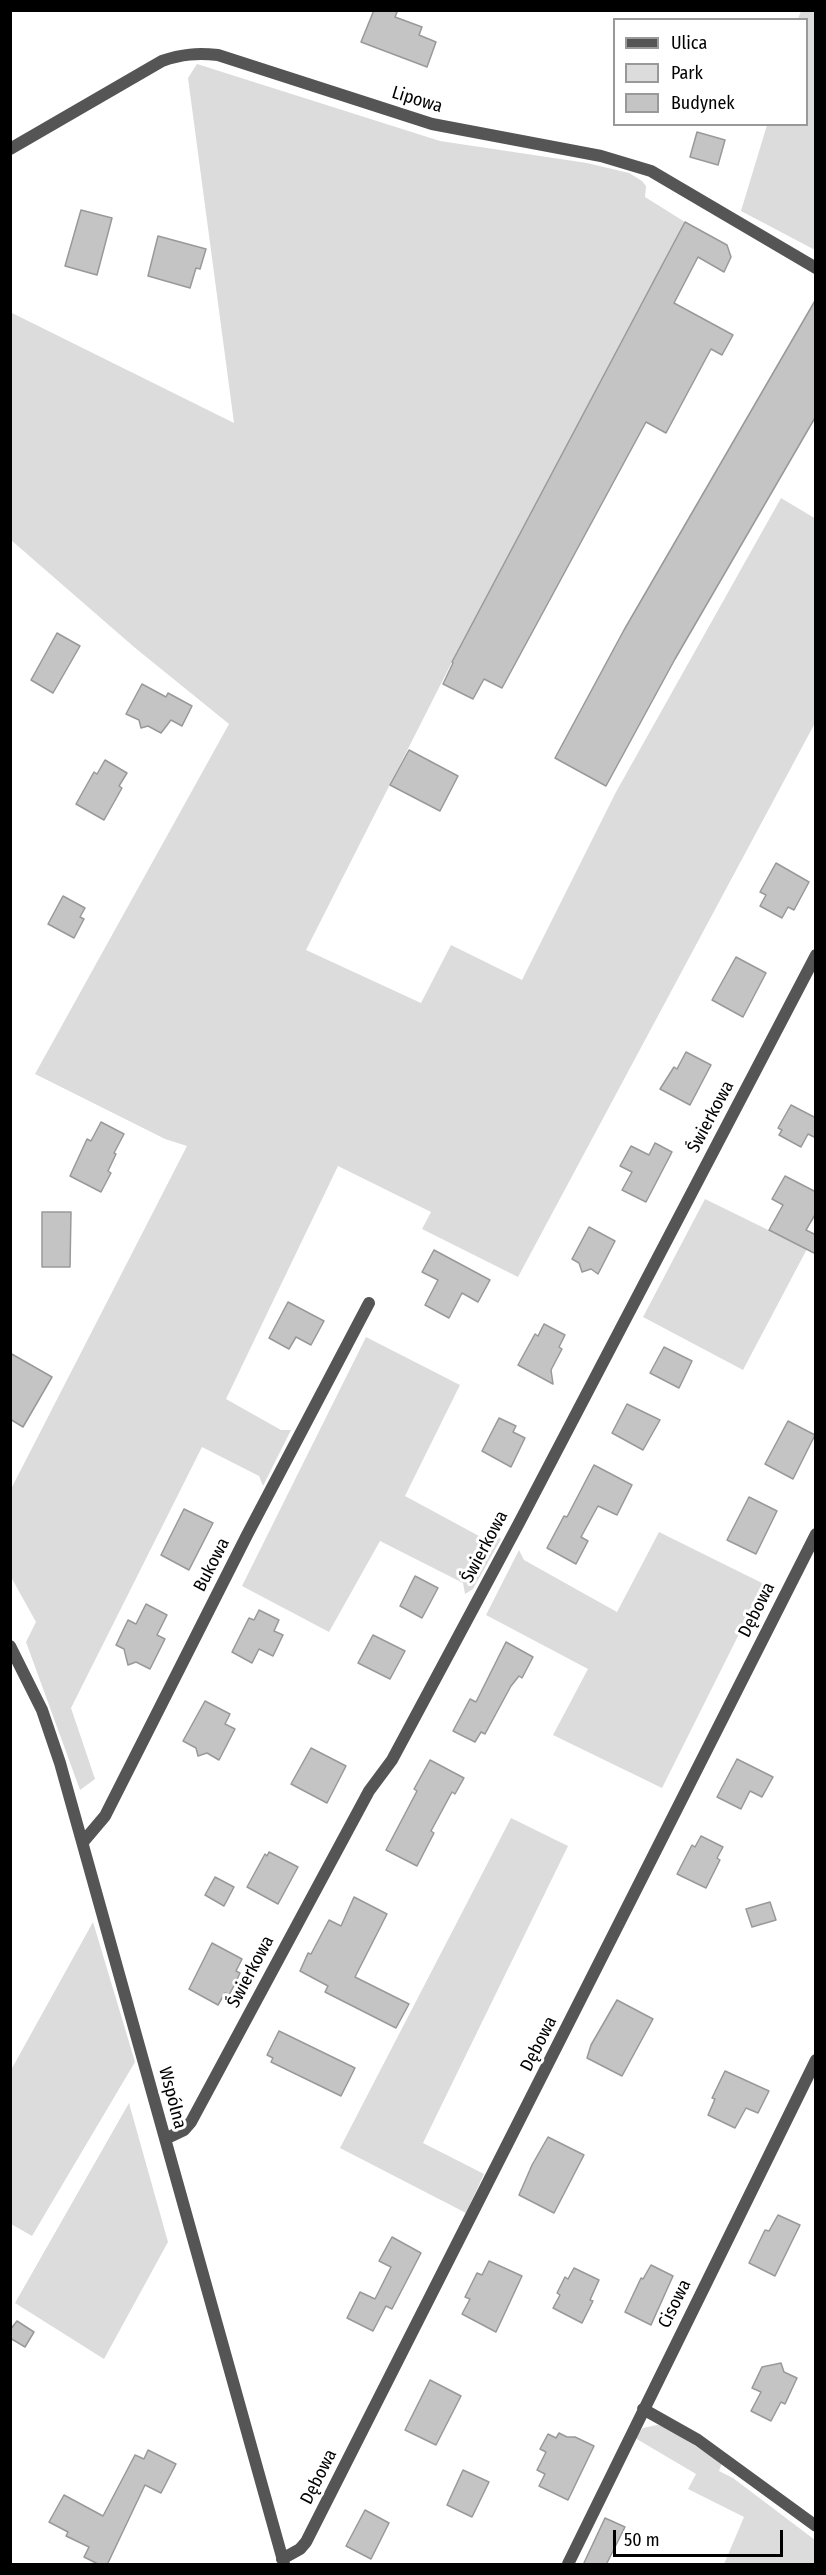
<!DOCTYPE html>
<meta charset="utf-8">
<style>
body{margin:0}
#map{position:relative;width:826px;height:2575px;overflow:hidden;background:#fff;font-family:"Fira Sans Condensed",sans-serif}
canvas{display:block}
.frame{position:absolute;inset:0;border:12px solid #000;pointer-events:none}
.legend{position:absolute;left:613px;top:18px;width:195px;height:108px;box-sizing:border-box;background:#fff;border:2px solid #999;margin:0;padding:8px 10px;list-style:none;font-size:18px;color:#000}
.legend li{display:flex;align-items:center;gap:12px;height:30px}
.legend b{width:30px;border:2px solid #999}
.scale{position:absolute;left:613px;top:2530px;width:170px;height:27px;box-sizing:border-box;border:3px solid #000;border-top:0;padding-left:8px;font-size:18px;line-height:21px;white-space:nowrap;color:#000;-webkit-text-stroke:4px #fff;paint-order:stroke}
</style>
<div id="map">
<canvas width="826" height="2575"></canvas>
<div class="frame"></div>
<ul class="legend">
<li><b style="height:8px;background:#555"></b>Ulica</li>
<li><b style="height:16px;background:#dcdcdc"></b>Park</li>
<li><b style="height:16px;background:#c4c4c4"></b>Budynek</li>
</ul>
<div class="scale">50 m</div>
</div>
<script>
const ctx = document.querySelector('canvas').getContext('2d');
ctx.lineJoin = 'round';
function paint(path, color) {
  ctx.fillStyle = color;
  ctx.fill(path, 'evenodd');
}
function trace(path, color, width, dash) {
  ctx.strokeStyle = color;
  ctx.lineWidth = width;
  ctx.lineCap = dash ? 'butt' : 'round';
  ctx.setLineDash(dash || []);
  ctx.stroke(path);
}
function drawText(font, color, halo, rows, align = 'center') {
  ctx.font = font + ' "Fira Sans Condensed",sans-serif';
  ctx.lineWidth = 6;
  ctx.setLineDash([]);
  ctx.textBaseline = 'middle';
  ctx.strokeStyle = halo;
  ctx.fillStyle = color;
  for (const [text, x, y, turn = 0] of rows) {
    ctx.save();
    ctx.translate(x, y);
    ctx.rotate((+turn || 0) * Math.PI / 180);
    ctx.textAlign = isNaN(turn) ? turn : align;
    if (halo) ctx.strokeText(text, 0, 0);
    ctx.fillText(text, 0, 0);
    ctx.restore();
  }
}
paint(new Path2D(`
 M801,11h14v239l-74,-39 26,-86 39,-1v-104l-8,-1z
 M197,64l243,77 147,22 42,10 13,8 4,5 -1,11 40,25 -233,440 -146,288 115,53 30,-58 71,35 94,-188 165,-294 35,21 -1,204 -297,554 -96,-48 9,-17 -93,-46 -112,233 55,31h10l-28,56 -4,-10 -57,-29 -131,261 24,71 -15,11 -54,-148 10,-20 -25,-45v-88l176,-343 -22,-7 -130,-65 194,-350 -95,-77 -123,-107 -1,-228 224,111 -46,-345z
 M705,1199l102,50 -64,121 -100,-53z
 M366,1337l94,48 -55,111 74,40 7,3 11,-3 4,3 -28,50 -8,5 -2,-11 -83,-42 -51,91 -87,-46z
 M659,1532l105,52 -102,204 -109,-53 35,-66 -102,-54 33,-65 5,10 93,52z
 M511,1818l57,28 -145,297 61,31 -18,39 -126,-65z
 M93,1922l42,140 -103,174 -21,-12v-154z
 M129,2103l39,139 -64,117 -89,-56z
 M657,2425l7,1 58,37 -3,8 14,7 82,62v24h-91l20,-47 -56,-28 8,-15 -61,-36 8,-10z`), '#dcdcdc');
const building = new Path2D(`
 M374,10h24l-3,7 27,10 -3,8 17,7 -9,25 -66,-25z
 M697,132l28,8 -7,25 -28,-8z
 M81,210l31,8 -15,57 -32,-9z
 M685,222l42,23 4,12 -7,15 -26,-15 -24,46 59,32 -11,20 -11,-6 -45,84 -20,-11 -144,266 -18,-9 -11,20 -30,-15 10,-21 -1,-1z
 M158,236l48,13 -6,20 -4,-1 -6,20 -42,-12z
 M816,299v117l-141,243 -69,127 -51,-28 69,-128z
 M57,633l23,13 -27,47 -22,-13z
 M142,684l24,13 2,-4 24,13 -10,20 -11,-6 -10,13 -13,-7 -7,2 -2,-8 -13,-6z
 M409,750l49,26 -18,35 -50,-26z
 M105,760l22,13 -8,13 3,2 -18,32 -28,-16 18,-32 3,2z
 M776,863l33,19 -15,28 -6,-3 -6,11 -22,-12 6,-11 -6,-3z
 M63,896l22,12 -5,9 4,2 -10,19 -26,-14z
 M736,957l30,16 -23,44 -31,-17z
 M686,1052l25,13 -21,40 -30,-16 14,-22 3,2z
 M791,1105l25,13v20l-8,-4 -7,13 -22,-12 3,-5 -4,-2z
 M101,1122l23,12 -10,19 2,1 -8,17 3,2 -10,19 -31,-16 17,-37 4,2z
 M655,1143l17,9 -26,50 -24,-12 10,-18 -12,-6 11,-20 18,9z
 M785,1176l31,16v21l-10,17 10,5v19l-47,-24 14,-25 -11,-6z
 M42,1212h29l-1,55h-28z
 M589,1227l26,14 -17,33 -7,-5 -9,3 -3,-9 -7,-4z
 M434,1250l56,30 -12,22 -16,-9 -13,25 -24,-13 13,-25 -16,-8z
 M288,1302l36,19 -13,24 -15,-8 -7,12 -20,-11z
 M544,1324l21,11 -6,12 3,2 -11,21 2,14 -35,-19 17,-31 3,2z
 M664,1347l28,14 -13,27 -29,-15z
 M10,1353l42,24 -29,50 -13,-8z
 M627,1404l33,16 -17,30 -31,-17z
 M499,1418l17,8 -3,6 12,6 -14,29 -29,-16z
 M788,1421l27,14 -22,44 -28,-15z
 M594,1465l38,20 -15,30 -19,-9 -17,31 7,4 -12,23 -29,-16 17,-32 3,1z
 M749,1497l28,14 -21,43 -29,-14z
 M184,1509l29,14 -24,47 -28,-15z
 M415,1576l23,12 -16,30 -22,-12z
 M146,1604l21,11 -10,20 8,4 -15,30 -14,-7 -8,3 -4,-16 -8,-4 12,-25 8,4z
 M259,1610l20,10 -5,11 9,4 -10,21 -14,-7 -7,14 -20,-11 17,-34 5,2z
 M373,1635l32,16 -15,28 -32,-16z
 M506,1642l27,15 -11,21 -3,-2 -8,10 -26,48 -4,-2 -6,10 -22,-11 17,-32 6,3z
 M205,1701l25,13 -5,10 10,5 -16,31 -12,-7 -9,3 -2,-8 -13,-7z
 M311,1748l35,18 -19,37 -36,-19z
 M737,1759l36,18 -11,20 -12,-6 -9,18 -24,-12z
 M430,1760l34,18 -9,16 -3,-2 -21,39 3,2 -17,33 -31,-16 31,-59 -3,-2z
 M701,1836l22,11 -6,11 3,2 -14,28 -29,-14 15,-29 3,2z
 M269,1852l29,15 -20,37 -31,-17 18,-33 2,2z
 M215,1877l19,10 -10,19 -19,-11z
 M354,1897l33,17 -32,63 54,27 -13,24 -71,-36 3,-6 -28,-15 8,-18 3,1 18,-34 12,6z
 M770,1902l6,18 -24,7 -6,-18z
 M212,1943l30,16 -6,12 4,2 -5,11 -6,11 -4,-2 -7,12 -29,-16z
 M617,2000l36,19 -31,57 -35,-18 4,-13z
 M279,2031l76,37 -14,28 -70,-34 2,-4 -6,-3z
 M725,2071l44,20 -11,22 -12,-5 -11,20 -27,-13 7,-16 -3,-1z
 M548,2137l36,18 -30,58 -35,-18 13,-30z
 M778,2215l22,10 -25,51 -26,-13 16,-33 4,1z
 M392,2237l29,16 -29,56 -6,-3 -13,25 -26,-13 13,-26 15,7 16,-32 -12,-6z
 M489,2261l33,15 -26,56 -34,-18 8,-15 -5,-2 12,-24 5,2z
 M651,2265l22,11 -22,49 -26,-13 16,-34 2,1z
 M574,2268l25,12 -9,20 3,1 -11,22 -29,-15 7,-13 -3,-2 8,-16 3,2z
 M17,2321l17,11 -9,15 -15,-9v-8z
 M781,2363l3,9 13,6 -12,26 -4,-2 -10,19 -20,-10 10,-19 -9,-4 10,-21z
 M430,2380l31,16 -25,49 -31,-15z
 M559,2433l8,4h8l19,9 -26,54 -29,-14 6,-12 -8,-4 9,-18 -6,-3 8,-15 8,4z
 M148,2450l28,14 -15,29 -16,-8 -38,80h-7l-16,-8 5,-10 -23,-11 2,-4 -19,-10 15,-27 39,21 32,-61 9,4z
 M463,2470l26,12 -17,35 -25,-12z
 M365,2510l24,13 -18,36 -25,-13z
 M605,2518l20,9 -19,38h-23z`);
paint(building, '#c4c4c4');
trace(building, '#999', 1.5);
trace(new Path2D(`
 M10,149l152,-88c20,-7 35,-8 56,-6l214,69 169,32 50,15 165,97
 M10,1646l32,64 18,53 224,801
 M83,1842l22,-26 142,-281 122,-232
 M165,2139l19,-9 7,-8 178,-331 23,-31 127,-237 297,-568
 M643,2409l55,31 118,86
 M282,2559l18,-10 6,-7 510,-1008
 M568,2564l248,-504`), '#555', 12);
drawText('18px', '#000', '#fff', [
 ["Lipowa",417,100,17],
 ["Świerkowa",711,1117,-62],
 ["Świerkowa",485,1547,-62],
 ["Bukowa",212,1565,-63],
 ["Dębowa",757,1610,-63],
 ["Świerkowa",251,1972,-62],
 ["Dębowa",539,2044,-63],
 ["Wspólna",172,2098,75],
 ["Cisowa",675,2304,-64],
 ["Dębowa",319,2477,-63]
]);
</script>
